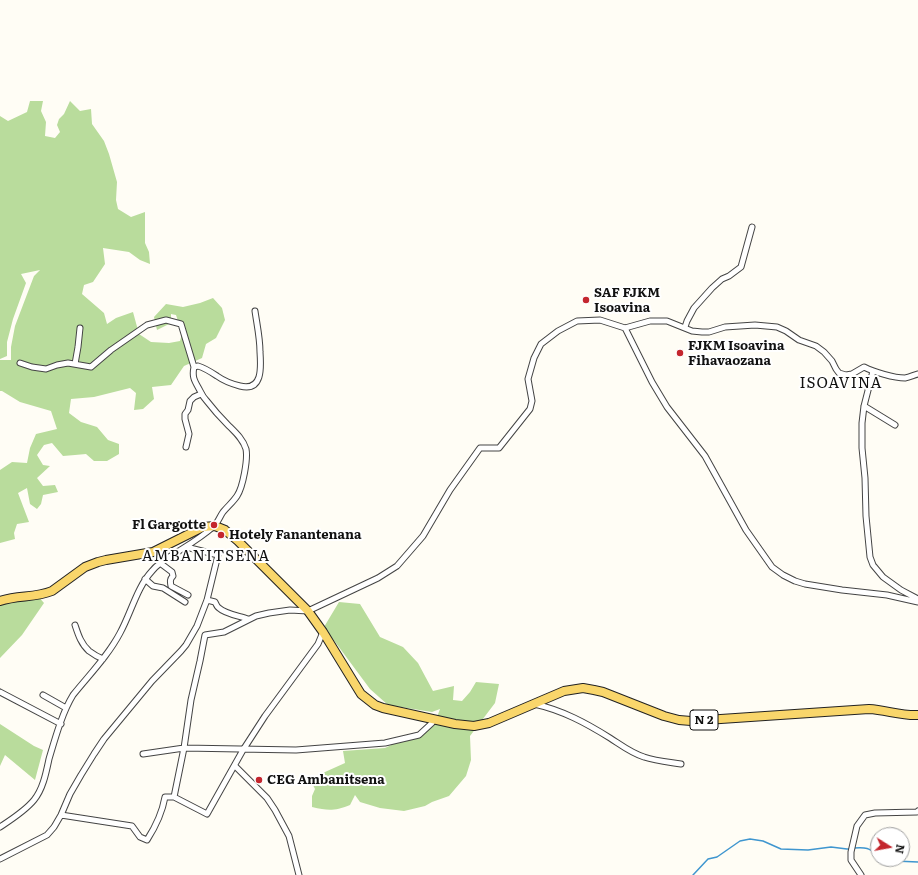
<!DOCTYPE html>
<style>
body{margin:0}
#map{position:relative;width:918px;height:875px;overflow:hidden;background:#fffdf5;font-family:Literata,serif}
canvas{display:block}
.north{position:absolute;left:870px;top:827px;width:40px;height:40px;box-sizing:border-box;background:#fff;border:1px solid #a0a0a0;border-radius:50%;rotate:101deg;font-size:11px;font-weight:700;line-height:16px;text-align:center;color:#111}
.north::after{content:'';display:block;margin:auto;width:14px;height:18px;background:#c4262e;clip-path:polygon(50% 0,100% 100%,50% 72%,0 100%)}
</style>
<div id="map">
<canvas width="918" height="875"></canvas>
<div class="north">N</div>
</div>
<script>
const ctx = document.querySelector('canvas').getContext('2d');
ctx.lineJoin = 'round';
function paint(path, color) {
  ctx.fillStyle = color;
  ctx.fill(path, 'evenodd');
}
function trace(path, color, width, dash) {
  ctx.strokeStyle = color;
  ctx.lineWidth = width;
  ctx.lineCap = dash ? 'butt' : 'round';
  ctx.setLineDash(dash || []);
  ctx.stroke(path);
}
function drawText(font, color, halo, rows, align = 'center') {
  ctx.font = font + ' Literata,serif';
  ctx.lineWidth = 4;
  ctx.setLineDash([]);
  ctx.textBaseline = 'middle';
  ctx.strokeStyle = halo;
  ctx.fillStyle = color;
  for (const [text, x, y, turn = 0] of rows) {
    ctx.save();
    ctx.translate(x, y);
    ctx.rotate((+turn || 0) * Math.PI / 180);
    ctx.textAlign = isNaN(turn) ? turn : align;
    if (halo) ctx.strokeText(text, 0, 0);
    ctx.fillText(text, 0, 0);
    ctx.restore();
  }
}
paint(new Path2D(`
 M30,101h13l-2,10 5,11 -1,14 10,2 5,-6 -3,-7 2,-6 5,-5 6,-13 10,10 11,-2 1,15 12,17 5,13 8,28 -1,18 2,9 13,8 14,-5v31l4,9 1,12 -10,-4 -11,-8 -26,-4 2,16 -12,18 -9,3 -2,9 22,19 3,11 9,-6 17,-6 6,22 12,8 18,1 11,-2 3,-11 -4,-6 -3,-9 -5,-1v9l-14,7 -3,-13 12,-13 17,3 17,-4 13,-5 9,10 3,12 -9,18 -10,6 -4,14 -18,8 -13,19 -19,2 2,12 -11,10 -9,1 2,-17 -6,-5 -36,9 -23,2 -2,14 12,9 16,5 11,13 11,4v10l-12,7h-13l-8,-7 -11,1 -12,1 -11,-13 -8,2 -7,10 6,10 7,1 -13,12 6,8 12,-1 3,7 -15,3 -2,9 -4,5 -7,-5 -3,-16 -9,5 11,29 -12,2 -3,9 1,6 -15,4v-73l12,-8 15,1 3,-15 6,-14 21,-5 -6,-18 -31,-9 -18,-11h-2v-31h11v-13l4,-21 19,-50 6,-6 -19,4 5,9 -13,36 -6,23v14l-7,3v-243l8,5 19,-9z
 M37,595l7,8 -22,32 -22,23v-57z
 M339,602l21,2 20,33 23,10 15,16 15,28 21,-5 -1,14 9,1 8,-9 6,-10 23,2 -4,19 -25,33 1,24 -5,16 -17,20 -17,6 -7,4 -21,5 -24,-3 -20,-6 -5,-7 -5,10c-16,6 -21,6 -38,2v-11l3,-7 -4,-8 14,-9 20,-9 -2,-12 42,-3 49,-23 6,-16 -8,3 -44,-7 -18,-16 -46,-62z
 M0,724l34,22 9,4 -8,30 -30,-25 -5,11z`), '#b9dc9c');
trace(new Path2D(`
 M854,848c12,-1 15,0 24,7
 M893,859l2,2 23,1
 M693,875l15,-16 9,-2 23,-16 10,-2 13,2 18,8 27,1 23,-3 16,2h3`), '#3f96cf', 1.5);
const minor = new Path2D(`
 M685,327l2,-6 7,-13 18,-20 10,-9 7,-3 12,-9 11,-40
 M625,328l27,54 15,25 38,49 41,74 26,37 11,8 12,6 10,3 37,6 45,5 31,7
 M20,363l12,4 14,2 11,-4 11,-2 23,4 20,-17 36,-25 19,-5 15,4 13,43
 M75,364l3,-17 2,-19
 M873,371l-9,35 -2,17v25l3,30 1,38 4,41 3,8 10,12 18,13 17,9
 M864,406l31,19
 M186,447l3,-13 -4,-15v-5l3,-4 2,-9 4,-4 7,-3
 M160,563l12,9 1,4c-3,3 -3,5 -2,10l17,9
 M145,579l8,7 10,2 22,14
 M207,600l8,2c1,2 2,5 4,6 6,6 21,8 29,11
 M75,625c3,9 6,19 14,26 4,3 9,6 14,8
 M0,692l61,32
 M43,695l23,13
 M534,704c28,6 52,19 76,34 11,7 21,15 34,19 12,4 24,5 37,7
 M143,754l41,-6 112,2 89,-7 34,-8 13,-12 2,-4
 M235,766l32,32 8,12 14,26 10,39
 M174,797l10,-49 7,-48 9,-39 5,-26 19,-3 32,-16 13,-3 21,-3 18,1 70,-33 19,-12 26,-30 27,-46 30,-42h19l31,-39 2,-8 -4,-22 6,-21 7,-14 17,-13 19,-10 23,-1 25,8 25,-7h17l25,10 10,1h7l16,-5 30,-2 22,2 9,4 13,9 17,6 8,6 8,9 4,8 3,4 7,2 6,-1 12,-7c10,5 30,11 41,11 5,-1 9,-3 13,-4
 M61,815l71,11 8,11 7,3c9,-14 15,-26 18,-43h9l33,17 36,-64 22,-34 53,-72 5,-12
 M0,827c12,-8 25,-16 34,-27 9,-11 12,-27 15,-41 6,-20 13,-46 24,-64 16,-20 35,-39 47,-62 11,-20 17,-46 32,-62 7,-9 17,-14 27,-20 11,-7 24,-15 34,-24 5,-4 7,-11 10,-15 5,-6 10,-10 14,-16 6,-9 11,-37 9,-47 -3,-10 -11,-17 -18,-24 -8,-8 -15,-16 -22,-25 -4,-4 -5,-8 -8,-13 -4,-7 -6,-11 -4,-20l4,-1c7,2 13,6 19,10 7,5 15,8 23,10 23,6 21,-19 20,-34 0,-14 -3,-27 -5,-41
 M0,859l47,-24 7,-8 7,-12 9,-21 11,-19 13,-21 10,-15 48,-58 29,-30 5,-6 11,-19 10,-26 11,-45 -32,-8
 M861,875l-10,-15v-8l6,-26 8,-11 10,-2 42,-1 1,-1`);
const primary = new Path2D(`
 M0,601c18,-6 35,-3 52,-10l33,-24 13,-5 8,-2 47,-8 50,-25 12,-1 10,4 13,11 70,70 15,21 38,62 14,11 8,3 72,16 19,2 15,-3 75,-32 19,-3 11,2 9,2 61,24 15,4 12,1 178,-12c17,1 33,7 49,6`);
trace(minor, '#444', 7);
trace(primary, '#222', 10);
trace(minor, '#fff', 5);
trace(primary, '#f9d66b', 8);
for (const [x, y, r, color] of [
 [586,300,4,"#c4262e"],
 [680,353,4,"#c4262e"],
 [214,525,4,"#c4262e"],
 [221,535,4,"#c4262e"],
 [259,780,4,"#c4262e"]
]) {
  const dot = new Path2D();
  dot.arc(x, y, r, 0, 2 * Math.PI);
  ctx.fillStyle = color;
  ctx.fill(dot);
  trace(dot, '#fff', 1.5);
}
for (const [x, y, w] of [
 [704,720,28]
]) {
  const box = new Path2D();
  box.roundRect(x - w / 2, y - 10, w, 20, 3);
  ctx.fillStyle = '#fff';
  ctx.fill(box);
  trace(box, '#111', 1);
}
drawText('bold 12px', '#111', null, [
 ["N 2",704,720]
]);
drawText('bold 13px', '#111', '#fff', [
 ["SAF FJKM",594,293],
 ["Isoavina",594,308],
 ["FJKM Isoavina",688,346],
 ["Fihavaozana",688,361],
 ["Fl Gargotte",206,525,"right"],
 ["Hotely Fanantenana",229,535],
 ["CEG Ambanitsena",267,780]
], 'left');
ctx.letterSpacing = '1px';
drawText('15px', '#111', '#fff', [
 ["ISOAVINA",841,384],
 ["AMBANITSENA",206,557]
]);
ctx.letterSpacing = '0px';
</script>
